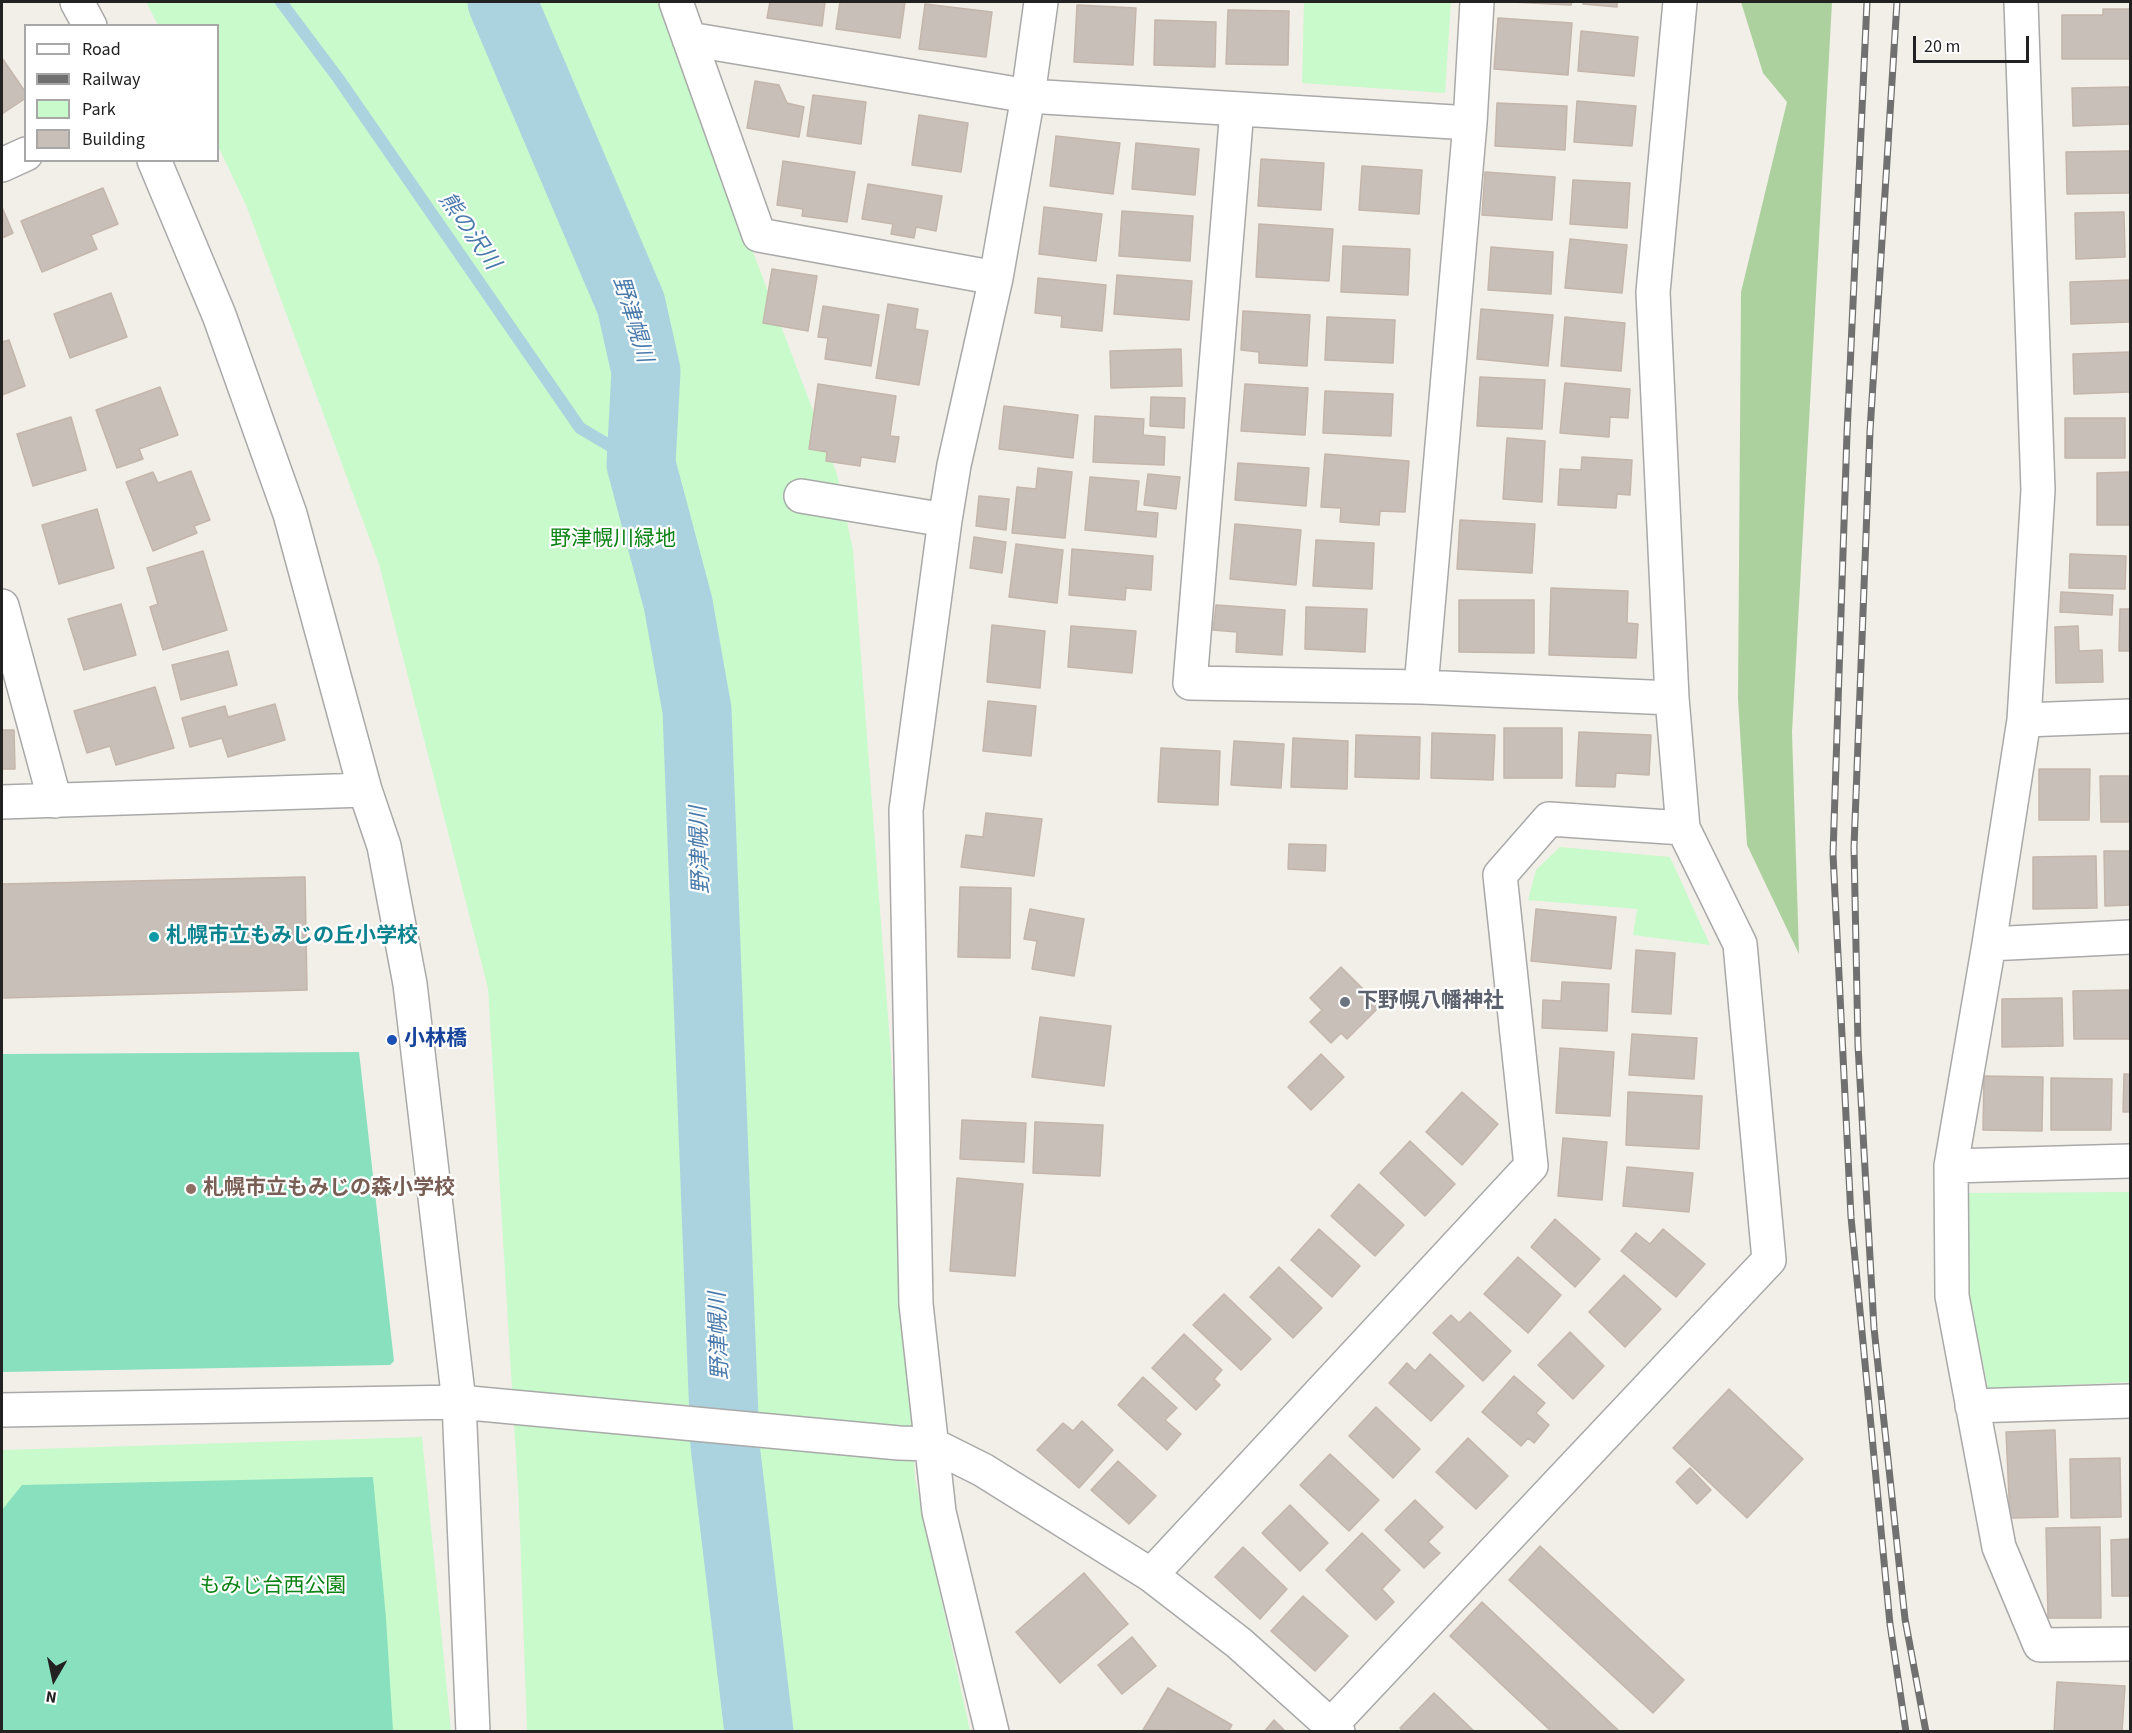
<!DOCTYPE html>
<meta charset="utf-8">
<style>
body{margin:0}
#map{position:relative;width:2132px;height:1733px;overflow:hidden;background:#f2efe9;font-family:"Source Sans 3",sans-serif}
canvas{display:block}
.frame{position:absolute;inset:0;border:3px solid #222;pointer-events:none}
.legend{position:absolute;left:24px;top:24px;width:195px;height:138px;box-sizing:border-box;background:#fff;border:2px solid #a7a7a7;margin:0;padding:8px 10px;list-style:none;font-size:18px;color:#222}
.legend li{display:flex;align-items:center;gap:12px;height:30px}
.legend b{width:30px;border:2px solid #a7a7a7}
.north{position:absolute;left:24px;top:1649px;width:60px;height:60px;-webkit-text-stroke:4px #fff;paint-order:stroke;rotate:189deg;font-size:16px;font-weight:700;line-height:24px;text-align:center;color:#222}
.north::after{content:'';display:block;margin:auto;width:21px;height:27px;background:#222;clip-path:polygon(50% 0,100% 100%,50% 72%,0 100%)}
.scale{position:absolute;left:1913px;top:36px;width:116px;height:27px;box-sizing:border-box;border:3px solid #222;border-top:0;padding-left:8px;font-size:18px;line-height:21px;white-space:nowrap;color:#222;-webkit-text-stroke:4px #fff;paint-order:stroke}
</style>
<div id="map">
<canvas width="2132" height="1733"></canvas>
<div class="frame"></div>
<ul class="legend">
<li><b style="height:8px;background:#fff"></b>Road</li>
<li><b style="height:8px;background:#707070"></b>Railway</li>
<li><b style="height:16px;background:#c8facc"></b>Park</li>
<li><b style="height:16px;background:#c7bfb8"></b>Building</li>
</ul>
<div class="north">N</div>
<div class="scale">20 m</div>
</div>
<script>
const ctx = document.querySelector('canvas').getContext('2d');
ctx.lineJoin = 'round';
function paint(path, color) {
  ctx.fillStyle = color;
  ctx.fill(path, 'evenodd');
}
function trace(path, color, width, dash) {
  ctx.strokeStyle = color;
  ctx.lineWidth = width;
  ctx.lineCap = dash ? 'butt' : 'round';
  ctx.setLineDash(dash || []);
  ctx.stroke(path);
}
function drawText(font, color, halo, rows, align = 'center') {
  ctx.font = font + ' "Source Sans 3","Noto Sans JP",sans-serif';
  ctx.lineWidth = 4.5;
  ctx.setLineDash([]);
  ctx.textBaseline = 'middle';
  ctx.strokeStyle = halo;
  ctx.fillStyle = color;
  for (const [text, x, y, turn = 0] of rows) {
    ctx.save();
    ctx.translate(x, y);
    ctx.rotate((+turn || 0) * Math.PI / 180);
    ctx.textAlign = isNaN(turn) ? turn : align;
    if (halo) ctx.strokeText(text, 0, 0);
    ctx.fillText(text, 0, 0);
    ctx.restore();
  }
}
paint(new Path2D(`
 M1741,2h91l-40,730 7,222 -52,-109 -9,-146 3,-407 46,-190 -24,-29z`), '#add19e');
paint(new Path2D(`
 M146,2h517l64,181 110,291 16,76 42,560 20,369 55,252h-443l-8,-225 -31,-518 -109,-424 -133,-359 -28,-59v-120l-60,-1z
 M1304,2h147l-6,91 -143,-10z
 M1560,847l110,10 40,88 -77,-10 4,-26 -109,-9 8,-30z
 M2130,1192v190l-142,7 -20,-102 -2,-94z
 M422,1437l29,294h-449v-281z`), '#c8facc');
paint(new Path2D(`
 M359,1052l35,309 -4,4 -388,7v-318z
 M373,1477l13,141 7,113h-391v-221l20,-25z`), '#88e0be');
trace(new Path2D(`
 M281,2l57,76 242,350 61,36`), '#aad3df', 12);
trace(new Path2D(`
 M502,2l129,302 15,67 -5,93 37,139 19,107 28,735 34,287`), '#aad3df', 69);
const building = new Path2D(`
 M770,2h55l-3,24 -55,-8z
 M840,2h65l-5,36 -64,-9z
 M1511,2h61l-1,3z
 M1583,2h34v5l-34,-3z
 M925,4l67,8 -6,45 -67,-8z
 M1077,5l59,3 -3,57 -59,-3z
 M2103,9h27v50h-68v-44h41z
 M1228,10l61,1 -1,54 -62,-1z
 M1498,18l74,5 -4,52 -74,-6z
 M1155,20l61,2 -1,45 -61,-2z
 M1581,31l57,6 -4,39 -56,-5z
 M2,58l24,35v5l-24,16z
 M755,81l24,4 8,18 17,4 -5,30 -52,-9z
 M2130,87v37l-57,2 -1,-38z
 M813,95l53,7 -5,42 -54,-8z
 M1577,101l59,5 -4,40 -58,-4z
 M1497,103l70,3 -2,44 -70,-4z
 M919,115l49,8 -7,49 -49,-7z
 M1056,136l64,7 -7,51 -63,-8z
 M1136,143l63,6 -4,46 -63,-6z
 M2130,151v42l-63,1 -1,-42z
 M1261,159l63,4 -3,47 -63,-4z
 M783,161l72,11 -8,50 -45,-6 1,-7 -26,-4z
 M1362,166l60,4 -3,44 -60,-4z
 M1485,172l70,5 -3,43 -70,-5z
 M1573,180l57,3 -3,45 -57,-4z
 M868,184l74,12 -6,35 -20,-4 -2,11 -23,-4 2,-10 -31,-5z
 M103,188l15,36 -27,11 6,14 -55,23 -21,-51z
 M2,207l11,26 -11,5z
 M1044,207l58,7 -6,47 -57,-7z
 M1122,211l71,5 -3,45 -71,-5z
 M2124,212l1,45 -49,2 -1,-46z
 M1259,224l74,5 -4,52 -73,-4z
 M1570,239l57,6 -5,48 -57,-5z
 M1343,246l67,3 -2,46 -67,-3z
 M1491,247l62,5 -2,42 -63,-4z
 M772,269l45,7 -9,55 -45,-8z
 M1117,275l75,6 -3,39 -75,-6z
 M1038,278l68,7 -4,46 -41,-4 1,-11 -27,-3z
 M2130,280v42l-59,2 -1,-42z
 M111,293l16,44 -57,21 -16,-44z
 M888,304l30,5 -3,20 13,2 -9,54 -43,-7z
 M823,306l56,9 -8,51 -46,-7 3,-21 -10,-1z
 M1481,309l72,6 -5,51 -71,-7z
 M1243,311l67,4 -3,51 -48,-3v-11l-18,-2z
 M1327,317l68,3 -2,43 -68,-3z
 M1565,317l60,6 -4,48 -60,-5z
 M9,340l16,46 -23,9v-53z
 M1181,349l1,37 -71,2 -1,-37z
 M2130,352v40l-56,2 -1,-40z
 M1480,377l65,3 -3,49 -65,-3z
 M1565,383l65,6 -2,29 -18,-1 -1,20 -49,-4z
 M818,384l78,12 -6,40 9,1 -4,25 -34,-5 -1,9 -34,-5 1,-9 -18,-3z
 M1245,384l63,4 -3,47 -64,-4z
 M160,387l18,48 -39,14 4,10 -26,9 -21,-58z
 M1325,391l68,3 -2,42 -68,-3z
 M1151,397l34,1 -1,30 -34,-2z
 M1004,406l74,9 -5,43 -74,-9z
 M1095,416l49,3 -1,16 22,2 -1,28 -71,-3z
 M71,417l15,53 -53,16 -16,-52z
 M2065,418h60v40h-60z
 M1507,438l38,3 -3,61 -39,-3z
 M1325,454l84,7 -4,51 -25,-1 -1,14 -39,-3 1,-14 -20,-1z
 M1582,457l50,3 -2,35 -13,-1 -1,14 -58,-3 2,-36 21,1z
 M1238,463l71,5 -3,38 -71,-6z
 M1038,468l34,4 -7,66 -53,-5 5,-46 19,2z
 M191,471l19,49 -16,6 3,7 -44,18 -27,-69 27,-10 5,11z
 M2130,472v53h-33v-52z
 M1148,474l32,3 -4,32 -32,-4z
 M1090,477l49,4 -3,30 22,2 -2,24 -71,-7z
 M979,496l30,3 -3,31 -30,-4z
 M97,509l17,59 -55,16 -17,-59z
 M1460,520l75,4 -3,49 -75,-4z
 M1235,524l66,6 -5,55 -66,-6z
 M974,537l32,5 -4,31 -32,-5z
 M1316,540l58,3 -2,46 -59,-3z
 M1016,544l47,6 -6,53 -48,-6z
 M1072,549l81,7 -2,34 -25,-2 -1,12 -56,-5z
 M203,551l24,79 -64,20 -13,-43 8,-3 -11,-36z
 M2070,554l56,2 -1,33 -56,-1z
 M1551,588l77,3 -1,32 11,1 -2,34 -87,-3z
 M2061,592l52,3 -1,20 -52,-3z
 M1459,600h75v53l-75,-1z
 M121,604l15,51 -52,15 -16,-51z
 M1216,605l69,5 -3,45 -46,-3 1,-20 -24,-2z
 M1306,607l61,2 -2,43 -60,-3z
 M2120,609h10v42h-11z
 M992,625l53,6 -5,57 -53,-6z
 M1071,626l65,5 -4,42 -64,-6z
 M2078,626l1,25 23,-1 1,32 -47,1 -1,-56z
 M228,651l9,34 -56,15 -9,-35z
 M155,687l19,61 -58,17 -6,-19 -23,7 -13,-42z
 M988,701l48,5 -5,50 -48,-5z
 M275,704l10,36 -57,17 -6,-19 -32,9 -8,-29 43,-12 3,11z
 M1504,728h58v50h-58z
 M2,730h12l1,39h-13z
 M1579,732l72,3 -2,40 -33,-2 -1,14 -39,-1z
 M1432,733l63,2 -2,45 -62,-2z
 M1356,735l64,2 -1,42 -64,-2z
 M1293,738l55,3 -1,48 -56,-2z
 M1234,741l50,3 -3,44 -50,-3z
 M1161,748l59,3 -2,54 -60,-3z
 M2039,769h51l-1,51h-50z
 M2100,776h30v46h-29z
 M986,813l56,6 -8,57 -73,-9 5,-32 17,2z
 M1289,844l37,1 -1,26 -37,-2z
 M2104,851h26v54l-25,1z
 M2096,856l1,52 -64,1v-52z
 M305,877l2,113 -305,8v-114z
 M960,887l51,1 -1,70 -52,-1z
 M1030,909l54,10 -10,57 -42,-7 5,-28 -13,-2z
 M1536,909l80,8 -5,52 -80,-8z
 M1636,950l39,3 -4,61 -39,-2z
 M1341,967l39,39 -33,33 -6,-6 -10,10 -21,-21 12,-12 -12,-12z
 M1562,982l47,2 -2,47 -65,-3 1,-28 18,1z
 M2130,990v49h-56l-1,-48z
 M2062,998l1,48 -61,1v-48z
 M1040,1017l71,9 -7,60 -72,-9z
 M1632,1034l65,4 -3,41 -65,-4z
 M1560,1048l54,4 -4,64 -54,-3z
 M1321,1054l23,23 -33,33 -23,-23z
 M2124,1074h6v38h-7z
 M1984,1076l59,1 -1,54 -59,-1z
 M2051,1078l61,1 -1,51h-60z
 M1462,1092l36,32 -36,41 -36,-33z
 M1628,1092l74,4 -3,53 -73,-4z
 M962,1120l64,3 -2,39 -64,-3z
 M1035,1122l68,3 -3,51 -67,-3z
 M1563,1138l44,4 -5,58 -44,-4z
 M1410,1141l45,43 -30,32 -45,-43z
 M1627,1167l66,6 -4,39 -66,-6z
 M957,1178l66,6 -8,92 -65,-5z
 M1359,1184l45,41 -29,31 -44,-40z
 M1555,1219l45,40 -25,28 -44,-40z
 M1319,1229l41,37 -28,31 -41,-37z
 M1663,1229l42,35 -29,33 -55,-46 15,-18 14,11z
 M1518,1257l43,38 -33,38 -44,-39z
 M1279,1267l43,41 -29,30 -43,-41z
 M1624,1275l37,34 -36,38 -36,-35z
 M1224,1294l47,45 -30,31 -48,-45z
 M1470,1312l41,39 -28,30 -50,-48 18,-18 8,8z
 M1570,1332l34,34 -31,33 -35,-34z
 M1184,1334l38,36 -8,9 6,6 -24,25 -44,-42z
 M1430,1354l34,32 -33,35 -42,-38 18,-20 8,8z
 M1514,1376l31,27 -9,10 13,12 -15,18 -6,-5 -7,8 -39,-34z
 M1143,1377l34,31 -12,12 16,14 -14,16 -49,-45z
 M1729,1389l74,70 -56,59 -74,-70z
 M1376,1407l44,42 -27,29 -44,-42z
 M1082,1421l31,29 -34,38 -42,-38 26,-27 10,8z
 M2055,1430l3,87 -48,1 -4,-86z
 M1468,1438l40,38 -32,33 -40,-37z
 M1330,1454l49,46 -30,31 -49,-46z
 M2120,1458l1,59 -50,1 -1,-59z
 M1118,1461l38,35 -27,28 -38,-34z
 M1690,1468l21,22 -14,14 -21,-22z
 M1415,1500l28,27 -15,15 12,11 -16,15 -39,-38z
 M1290,1505l38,38 -28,28 -38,-38z
 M2100,1527l1,91h-53l-2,-90z
 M1362,1533l38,37 -18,19 12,13 -18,18 -50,-50z
 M2130,1539v57h-18l-1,-56z
 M1540,1546l144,134 -31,33 -144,-133z
 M1243,1547l44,42 -27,30 -45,-42z
 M1084,1573l44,51 -68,59 -44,-51z
 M1303,1596l45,40 -33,35 -44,-40z
 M1482,1602l136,128 -1,2h-65l-102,-96z
 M1132,1637l24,29 -34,28 -24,-29z
 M2057,1682l68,4 -3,46h-68z
 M1168,1688l64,37 -4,7 -85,-2z
 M1434,1693l41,39h-71l-4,-4z
 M1274,1720l12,12h-22z`);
paint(building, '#c7bfb8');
trace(building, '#c4b6ab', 1.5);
const minor = new Path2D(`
 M77,2l13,24
 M676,2l83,233 237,43
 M2021,2l17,488 -14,230 -35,224 -38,222 1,130 47,251 41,98 90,-1
 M689,39l339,57 442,27
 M1237,109l-47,574 231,4 251,11
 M154,160l65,155 71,199 75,276 19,56 26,138 49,418 14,330
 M2,165l24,-11
 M801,496l144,24
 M2,606l53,195
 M1421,687l49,-564 7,-121
 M2024,720l106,-4
 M2,802l363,-12
 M1989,944l141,-7
 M1951,1166l179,-5
 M1972,1406l158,-5
 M2,1410l457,-8 440,41 32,1 52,26 168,105 88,68 99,89
 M1151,1575l380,-409 -31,-291 49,-56 134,9
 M1331,1725l438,-465 -29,-316 -57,-116 -11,-130 -19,-406 27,-290
 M992,1732l-53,-220 -23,-208 -10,-494 39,-290 9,-55 42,-187 32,-182 13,-94`);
trace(minor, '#a9a9a9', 36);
trace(minor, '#fff', 33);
const rail = new Path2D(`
 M1867,2l-20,431 -14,421 18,363 39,407 16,108
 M1897,2l-27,429 -16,416 4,198 16,283 31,291 21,113`);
trace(rail, '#707070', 7);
trace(rail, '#fff', 4.5, [14]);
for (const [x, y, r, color] of [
 [154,937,6,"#0f9aa8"],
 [1345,1002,6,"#6b7280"],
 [392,1040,6,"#1a4fb4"],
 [191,1189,6,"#8d6e63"]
]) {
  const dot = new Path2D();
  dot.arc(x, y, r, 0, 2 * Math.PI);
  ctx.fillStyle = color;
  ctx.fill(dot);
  trace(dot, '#fff', 2);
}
drawText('21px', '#0c8416', '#fff', [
 ["野津幌川緑地",613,540],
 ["もみじ台西公園",273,1587]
]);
drawText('bold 21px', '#0d838f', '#fff', [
 ["札幌市立もみじの丘小学校",166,937]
], 'left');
drawText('bold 21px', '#5b616d', '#fff', [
 ["下野幌八幡神社",1357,1002]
], 'left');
drawText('bold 21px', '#164399', '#fff', [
 ["小林橋",404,1040]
], 'left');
drawText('bold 21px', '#785e54', '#fff', [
 ["札幌市立もみじの森小学校",203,1189]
], 'left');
drawText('italic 22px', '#4a7aab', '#fff', [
 ["熊の沢川",468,232,55],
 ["野津幌川",631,320,73],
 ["野津幌川",702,850,-92],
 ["野津幌川",721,1336,-92]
]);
</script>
